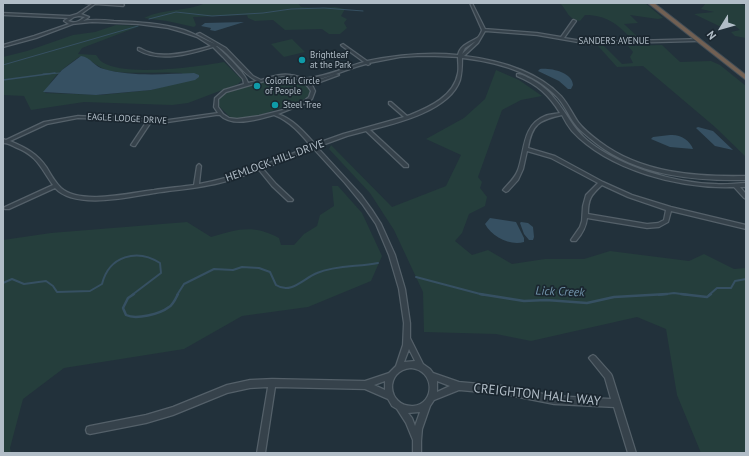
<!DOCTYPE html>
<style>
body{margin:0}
#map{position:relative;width:749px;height:456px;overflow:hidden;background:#22313b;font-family:"PT Sans",sans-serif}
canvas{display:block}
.frame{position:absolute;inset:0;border:4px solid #b1bdc7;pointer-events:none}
.north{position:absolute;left:701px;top:8px;width:40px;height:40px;-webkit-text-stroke:3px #1b2730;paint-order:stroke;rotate:233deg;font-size:11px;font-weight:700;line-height:16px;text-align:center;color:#b1bdc7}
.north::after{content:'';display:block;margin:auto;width:14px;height:18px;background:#b1bdc7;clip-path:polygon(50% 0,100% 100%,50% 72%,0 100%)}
</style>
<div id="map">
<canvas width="749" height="456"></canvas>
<div class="frame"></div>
<div class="north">N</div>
</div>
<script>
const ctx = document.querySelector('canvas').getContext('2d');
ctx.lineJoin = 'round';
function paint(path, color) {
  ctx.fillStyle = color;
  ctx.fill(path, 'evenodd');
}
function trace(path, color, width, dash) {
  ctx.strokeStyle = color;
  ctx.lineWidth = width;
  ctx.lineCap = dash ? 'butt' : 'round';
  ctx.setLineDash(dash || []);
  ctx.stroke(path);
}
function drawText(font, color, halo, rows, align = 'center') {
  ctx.font = font + ' "PT Sans",sans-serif';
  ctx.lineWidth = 3.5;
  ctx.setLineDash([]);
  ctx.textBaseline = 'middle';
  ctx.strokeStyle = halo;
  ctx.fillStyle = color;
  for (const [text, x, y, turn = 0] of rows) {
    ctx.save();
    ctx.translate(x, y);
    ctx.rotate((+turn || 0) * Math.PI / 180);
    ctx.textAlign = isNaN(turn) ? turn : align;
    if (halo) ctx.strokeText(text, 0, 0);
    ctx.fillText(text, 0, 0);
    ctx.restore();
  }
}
paint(new Path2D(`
 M206,3h92l3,4 17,1 17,-1 10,2 -4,7 6,3 -3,4 3,5 -7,6h-11l-7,-5 -37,1 -12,-10 -18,1 -7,-3 -1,-3 -54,2 3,8 -2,2 -27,-6 -23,-3c20,-10 42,-6 62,-15z
 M560,3h85l18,15 -5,1 -28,-4 8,8 -14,1 15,14 -7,1c-15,-15 -25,-24 -47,-24l-5,6c-12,-2 -12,-9 -20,-18z
 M706,3h32l8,3v32l-11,-2 -4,-4 9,-2 -5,-4h-16l-25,-12 20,-2 -13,-3z
 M116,25l24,1 -58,22 -4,6 18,1c2,2 4,6 6,7 23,15 95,5 122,0l18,18 -4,4 -50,19 -16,2 -88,-3 -53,8 -7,-14 -21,-1v-38l24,-6 46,-16 22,-3zM79,57c14,2 17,11 32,14 24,4 48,0 71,2l2,8 -33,9 -50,5 -56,-2c6,-16 20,-26 34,-36z
 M292,39l13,13 -21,5 -13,-13z
 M662,45l18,17 31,-1 9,4 26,21v71l-31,-30 -72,-61 -26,1 -19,-21h6l18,18 11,-1 -3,-6 3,-5 -5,-6z
 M496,70l23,10 23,16 -21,4 -19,10 -24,67 4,5 -2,6 7,9 -2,9 -16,8 -7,19 -7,8 17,14 16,-5 24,14 33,-5h39l26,-8 79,10 15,-7 30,15 12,-1v185h-45l-24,-58 -11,-66 -29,-12 -106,24 -35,-7 -72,-2 -1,-40 -29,-62 -24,-37 -41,-44 2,-4 61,62 54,-21 15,-31 -35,-16 38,-21 21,-19z
 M279,76c10,0 34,3 31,19l-8,6 -54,18 -17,-1 -13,-13v-7l7,-5z
 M332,186h6l24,27 20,43 -11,25 -63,26 -66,9 -58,33 -120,19 -41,31 -13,49 1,5h-8v-213l48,-7 136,-11 24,15c27,-8 42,-13 68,1l2,7h13l10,-11 13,-8 3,-11 14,-9z`), '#253e3c');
paint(new Path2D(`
 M244,22l-29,9 -5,-1 1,-2 -10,-2 4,-3z
 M81,56c10,1 13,11 23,13 28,8 61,5 90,4l5,2v2l-4,3 -44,10 -55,5 -53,-3 19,-22z
 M540,69c11,-1 32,3 33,16l-2,4h-3l-9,-8 -21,-10z
 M698,127l15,4 20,19 -18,-4 -19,-18z
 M670,135c10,-1 20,5 23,14l-23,-2 -19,-8 2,-2z
 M490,218l26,4 8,16v4c-14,4 -32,-5 -39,-18z
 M521,222l7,1 5,4 1,10 -1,3h-4l-5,-6 -4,-11z`), '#365062');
trace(new Path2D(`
 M149,19l27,-7 36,4 51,-3 28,-4 33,-1 39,3
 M3,65l135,-39
 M43,74l18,-1`), '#365062', 1);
trace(new Path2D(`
 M3,80l52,-7`), '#365062', 1.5);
trace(new Path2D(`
 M416,277l68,18
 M3,283l9,-4 12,5 22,-3 7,5 4,6 33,-1 12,-7c7,-28 35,-36 58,-21l1,10 -29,22
 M177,295l7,-11 30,-15 19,1 9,-3 17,1 11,4 6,13c15,10 28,-7 41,-12 19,-8 41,-6 61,-10
 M659,295l15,-2 15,2
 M709,295l8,-7h14l4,-7 11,-2`), '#365062', 2);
trace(new Path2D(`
 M134,294l-6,4 -5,10 3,7c10,5 34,-1 43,-8 4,-2 7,-9 9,-13
 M480,294l44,7 22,-1 41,3 27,-6 53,-3
 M681,294l26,3 4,-3`), '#365062', 2.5);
const street = new Path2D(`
 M85,3l38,1 1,1 -1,1 -28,-2 -14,10 8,3 -6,4c10,-2 21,-1 31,0 24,1 47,2 70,9 11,4 21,10 31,14l-18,-10 3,-1 26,15 27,28 8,4c10,-3 20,-7 30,-5 7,1 12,4 18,3 19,-2 37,-11 55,-16l-22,-16 -1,-1 2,-1 24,17c30,-6 61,-9 91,-6 2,-10 11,-12 19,-17 2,-1 4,-5 5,-8l-12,-27h2l13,26 52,4 24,4 12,-17h1l2,1 -12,17 25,4 110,-3v2h-1l-109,3 -52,-9 -52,-4 -7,12 -14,13c34,4 73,15 97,40 7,8 11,17 17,26 6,8 14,14 22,20 41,31 96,35 146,34v4c-51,1 -107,-4 -149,-36 -7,-6 -16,-12 -22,-20 -6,-8 -10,-18 -17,-26 -23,-26 -62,-36 -96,-40 0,7 0,14 -2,22 -10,30 -62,43 -90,50l38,35v2h-4l-38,-36 -19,5 -30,11 44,48 11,15 9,14 14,31 10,34 5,34v15l13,26 7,5 3,4 26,9 44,4 51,10 57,3 -6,-21 -16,-20 2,-2 2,-1 2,1 16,18 1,2 24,77h-8l-14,-46 -60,-3 -51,-10 -44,-4 -25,10 -4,6 -8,23 -1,12v12h-8v-13l-7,-17 -9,-14 -5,-3 -4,-7 -23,-10 -90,-2 -10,66h-8l11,-66 -18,1 -23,5 -54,22 -27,8 -56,11 -3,-1 -1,-3 1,-3 3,-1 56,-11 27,-8 54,-22 23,-5 22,-1 93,2 24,-8 7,-7 7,-21 1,-22 -5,-34 -10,-34 -13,-31 -13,-19 -18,-22 -32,-35 -50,21 13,15 16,15 1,1 -1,1h-4l-16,-15 -13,-16c-16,6 -32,12 -49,15 -18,4 -37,5 -55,8 -26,4 -80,17 -100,-5l-46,21h-4l-1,-1 1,-1 48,-22c-13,-18 -15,-29 -38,-38 -4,-2 -7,-4 -12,-4v-4l3,1 38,-18 34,-6 90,4 50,-7 -4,-6 1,-9 9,-8 20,-6 -1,-5 -20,-22 -10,-10c-23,7 -53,16 -75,3v-2h1c3,1 6,3 9,4 17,7 46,-1 63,-6l-14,-9 -15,-5 -14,-4 -30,-4 -46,-2 -19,2 -37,14 -33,9v-2l31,-9 35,-12 -5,-3 4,-3 -65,-3v-2l67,3 7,-2 15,-10zM79,16l6,1c-6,4 -9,7 -17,4l6,-4zM476,41l-14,13 3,-6zM216,46h1c15,9 24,27 40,35l-9,2c-2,-9 -24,-30 -32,-37zM417,56h18l23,1c0,6 1,11 0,16 -4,23 -28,34 -48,42l-3,1 -16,-14h-2v2l15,13 -61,17 -28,10c-10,-11 -22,-25 -37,-30l28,-11 6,-4 3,-8 -3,-6 27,-10 -3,-1 -26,9 -3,-2c21,-2 39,-12 59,-17l2,1 2,-1 -1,-1 31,-6zM282,76c13,1 23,4 29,15l-2,6 -5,4 -21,9 -24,6 -22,3 -8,-1 -6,-4 -5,-7v-8l8,-7zM216,115h4c13,13 39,4 54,0 16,6 27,19 37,31 -37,15 -73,31 -112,38l2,-18 -2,-2 -2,2 -3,19c-14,2 -27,3 -40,5 -24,3 -74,15 -93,-2 -6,-6 -10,-13 -14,-20 -10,-15 -21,-20 -37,-27l37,-17 31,-6 69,3 -16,24 2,1h2l16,-24h17zM409,349l6,12 -11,1zM411,368c24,2 25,36 2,38 -26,1 -29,-36 -2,-38zM385,381v9l-11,-5zM437,381l13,5 -13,6zM420,412l-5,14 -3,-8 -4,-5z
 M517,74c5,0 9,3 14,5 9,5 17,11 23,19 13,15 18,30 34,43 32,26 87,42 128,43 10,1 20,-1 30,-1v4h-6l6,7v5l-2,-1 -10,-11c-53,2 -125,-16 -162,-56 -4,-5 -7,-10 -10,-16 -23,5 -30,9 -34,33l27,8 48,26 29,13 39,12 75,18v4l-75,-18 -3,11 -9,5 -12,1 -60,-10c-1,9 -5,16 -11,23h-4l-1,-1 9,-13 2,-6 1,-15 3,-11 12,-12 -47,-25 -24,-7 -4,18 -5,11 -10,11 -2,1 -3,-2c6,-7 12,-12 15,-20 7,-19 4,-45 27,-54 5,-2 11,-2 15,-3 -11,-18 -23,-29 -43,-37zM602,185l26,12 38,13 -2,10 -6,3 -11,1 -59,-10c0,-15 3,-19 14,-29z`);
const highway = new Path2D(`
 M648,3h6l92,72v5z`);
trace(street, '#546069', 2.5);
trace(highway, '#414d56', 2);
paint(street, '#36424b');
paint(highway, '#716053');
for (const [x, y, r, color] of [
 [302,60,4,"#0f9aa8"],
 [257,86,4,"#0f9aa8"],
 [275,105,4,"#0f9aa8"]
]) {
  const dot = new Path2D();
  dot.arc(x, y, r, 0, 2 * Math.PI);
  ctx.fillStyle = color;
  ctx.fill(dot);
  trace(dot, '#1b2730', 1.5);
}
drawText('9px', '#b1bdc7', '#1b2730', [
 ["SANDERS AVENUE",614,41],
 ["EAGLE LODGE DRIVE",127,119,3]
]);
drawText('9px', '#b1bdc7', '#1b2730', [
 ["Brightleaf",310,55],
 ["at the Park",310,65],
 ["Colorful Circle",265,81],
 ["of People",265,91],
 ["Steel Tree",283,105]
], 'left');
drawText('11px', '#b1bdc7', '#1b2730', [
 ["HEMLOCK HILL DRIVE",275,161,-20]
]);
drawText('italic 12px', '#7193aa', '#1b2730', [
 ["Lick Creek",560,292,2]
]);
drawText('13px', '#b1bdc7', '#1b2730', [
 ["CREIGHTON HALL WAY",537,395,6]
]);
</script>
